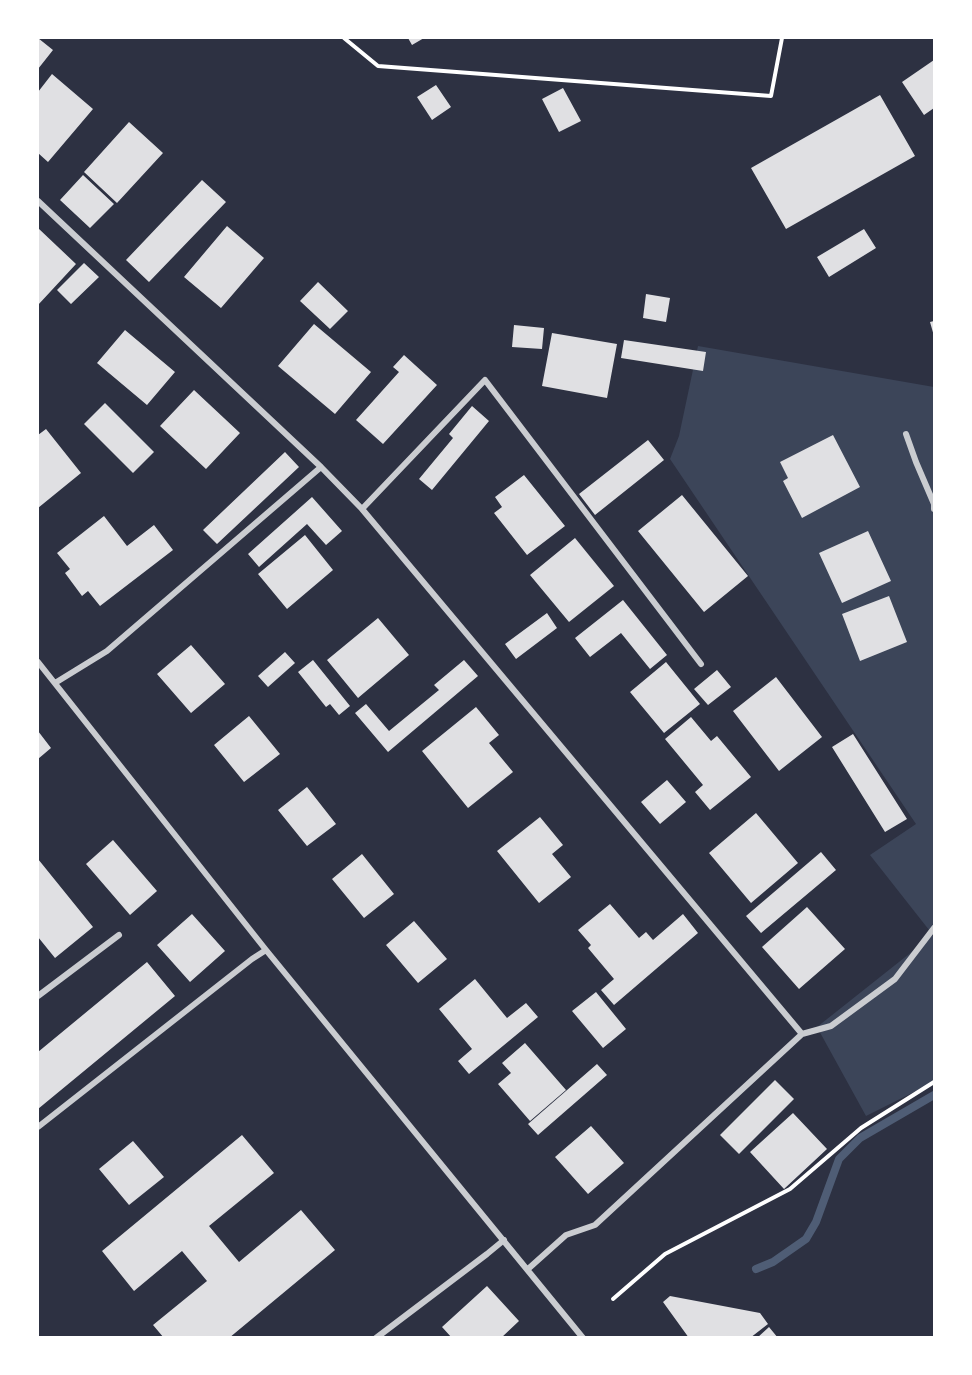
<!DOCTYPE html>
<style>
body{margin:0}
#map{position:relative;width:972px;height:1375px;overflow:hidden;background:#2d3142;font-family:"Roboto Condensed",sans-serif}
canvas{display:block}
.frame{position:absolute;inset:0;border:39px solid #fff;pointer-events:none}
</style>
<div id="map">
<canvas width="972" height="1375"></canvas>
<div class="frame"></div>
</div>
<script>
const ctx = document.querySelector('canvas').getContext('2d');
ctx.lineJoin = 'round';
function paint(path, color) {
  ctx.fillStyle = color;
  ctx.fill(path, 'evenodd');
}
function trace(path, color, width, dash) {
  ctx.strokeStyle = color;
  ctx.lineWidth = width;
  ctx.lineCap = dash ? 'butt' : 'round';
  ctx.setLineDash(dash || []);
  ctx.stroke(path);
}
paint(new Path2D(`
 M698,346l236,41v695l-68,34 -49,-89 116,-92 -63,-80 46,-31 -246,-365 9,-23z`), '#3c4559');
trace(new Path2D(`
 M756,1269l17,-7 33,-23 10,-17 23,-63 21,-21 74,-43`), '#4f5d75', 8);
paint(new Path2D(`
 M38,38l15,12 -15,19z
 M408,38h16l-12,7z
 M934,60v48l-10,7 -22,-33z
 M52,74l41,35 -45,53 -10,-9v-61z
 M436,85l15,22 -19,13 -15,-23z
 M563,88l18,33 -22,11 -17,-33z
 M880,95l35,61 -129,73 -35,-61z
 M129,122l34,31 -46,50 -33,-31z
 M83,175l31,29 -24,24 -30,-28z
 M202,180l24,22 -77,80 -23,-22z
 M227,226l37,32 -43,50 -37,-31z
 M38,228l38,36 -38,41z
 M864,229l12,19 -47,29 -12,-20z
 M84,263l15,14 -28,27 -14,-14z
 M318,282l30,29 -18,18 -30,-28z
 M646,294l24,4 -4,24 -23,-4z
 M934,321v15l-4,-14z
 M314,324l57,48 -36,42 -57,-48z
 M514,325l30,3 -2,21 -30,-2z
 M125,330l50,42 -28,33 -50,-42z
 M552,333l65,11 -10,54 -65,-12z
 M624,340l82,12 -3,19 -82,-13z
 M404,355l33,30 -54,59 -27,-24 43,-48 -6,-5z
 M194,390l46,43 -34,36 -46,-43z
 M105,403l49,49 -21,21 -49,-49z
 M472,406l17,15 -57,69 -13,-11 34,-41 -4,-4z
 M46,429l35,44 -43,35v-73z
 M833,435l27,52 -58,31 -19,-37 5,-3 -8,-16z
 M648,440l16,20 -69,55 -16,-21z
 M285,452l14,15 -82,77 -14,-14z
 M524,475l41,51 -38,29 -33,-42 8,-6 -7,-10z
 M682,495l66,81 -44,36 -66,-81z
 M312,497l30,34 -16,14 -19,-21 -48,43 -11,-13z
 M104,516l23,30 27,-21 19,25 -73,56 -12,-15 -6,5 -17,-23 5,-4 -13,-16z
 M868,531l23,50 -49,22 -23,-50z
 M305,535l28,35 -46,39 -29,-35z
 M575,538l39,48 -45,36 -39,-47z
 M889,596l18,46 -47,19 -18,-47z
 M623,600l44,55 -17,14 -29,-36 -31,24 -15,-19z
 M547,613l10,15 -41,31 -11,-15z
 M378,618l31,37 -51,43 -31,-38z
 M191,645l34,39 -34,29 -34,-39z
 M285,652l10,11 -27,24 -10,-11z
 M313,660l37,46 -11,9 -9,-11 -4,3 -28,-35z
 M464,660l14,16 -90,76 -33,-39 11,-9 23,27 50,-41 -5,-5z
 M666,662l34,42 -36,29 -34,-41z
 M717,670l14,17 -23,18 -14,-16z
 M776,677l46,60 -43,34 -46,-60z
 M476,707l23,28 -10,8 24,29 -45,36 -46,-57z
 M249,716l31,38 -36,28 -30,-37z
 M691,717l20,24 6,-5 34,41 -41,33 -15,-18 8,-7 -38,-46z
 M38,731l13,17 -13,11z
 M853,734l54,85 -22,13 -53,-85z
 M667,780l19,22 -26,22 -19,-22z
 M307,787l29,37 -29,22 -29,-36z
 M756,813l42,50 -47,40 -42,-50z
 M540,817l23,28 -11,9 19,23 -32,26 -42,-52z
 M113,840l44,51 -27,24 -44,-51z
 M821,852l15,18 -75,63 -15,-17z
 M362,854l32,40 -30,24 -32,-39z
 M38,859l55,68 -38,31 -17,-21z
 M610,904l29,34 7,-6 7,8 30,-26 15,19 -84,72 -13,-15 13,-11 -26,-31 3,-3 -13,-15z
 M807,907l38,42 -46,40 -37,-42z
 M192,914l33,37 -35,31 -33,-37z
 M414,921l33,38 -29,24 -32,-38z
 M147,962l28,34 -137,113v-57z
 M475,979l32,39 19,-15 12,14 -69,57 -11,-13 14,-12 -33,-40z
 M596,992l30,37 -23,19 -31,-37z
 M525,1043l41,47 -36,31 -32,-37 13,-11 -9,-10z
 M597,1064l10,11 -69,60 -10,-11z
 M775,1080l19,19 -55,55 -19,-19z
 M793,1113l34,36 -43,40 -34,-37z
 M591,1126l33,37 -36,31 -33,-37z
 M242,1135l32,38 -65,53 30,36 62,-52 34,40 -106,88h-65l-11,-13 54,-44 -25,-30 -48,40 -32,-40z
 M133,1141l31,36 -35,28 -30,-36z
 M487,1286l32,35 -18,17h-49l-10,-11z
 M670,1296l90,17 8,11 -18,14h-61l-26,-36z
 M769,1327l9,11h-21z`), '#e0e0e3');
trace(new Path2D(`
 M344,38l34,28 393,30 11,-58
 M613,1299l52,-45 125,-65 71,-61 73,-46`), '#fff', 4);
trace(new Path2D(`
 M38,201l283,266 41,42 440,525
 M906,434l10,28 18,42v5
 M362,509l123,-129 216,284
 M38,662l228,288 317,388
 M55,683l52,-32 214,-184
 M38,996l81,-61
 M38,1127l214,-168 14,-9
 M528,1269l38,-34 29,-10 207,-191 29,-8 64,-47 39,-51
 M376,1338l111,-84 17,-14`), '#caccd0', 6);
</script>
